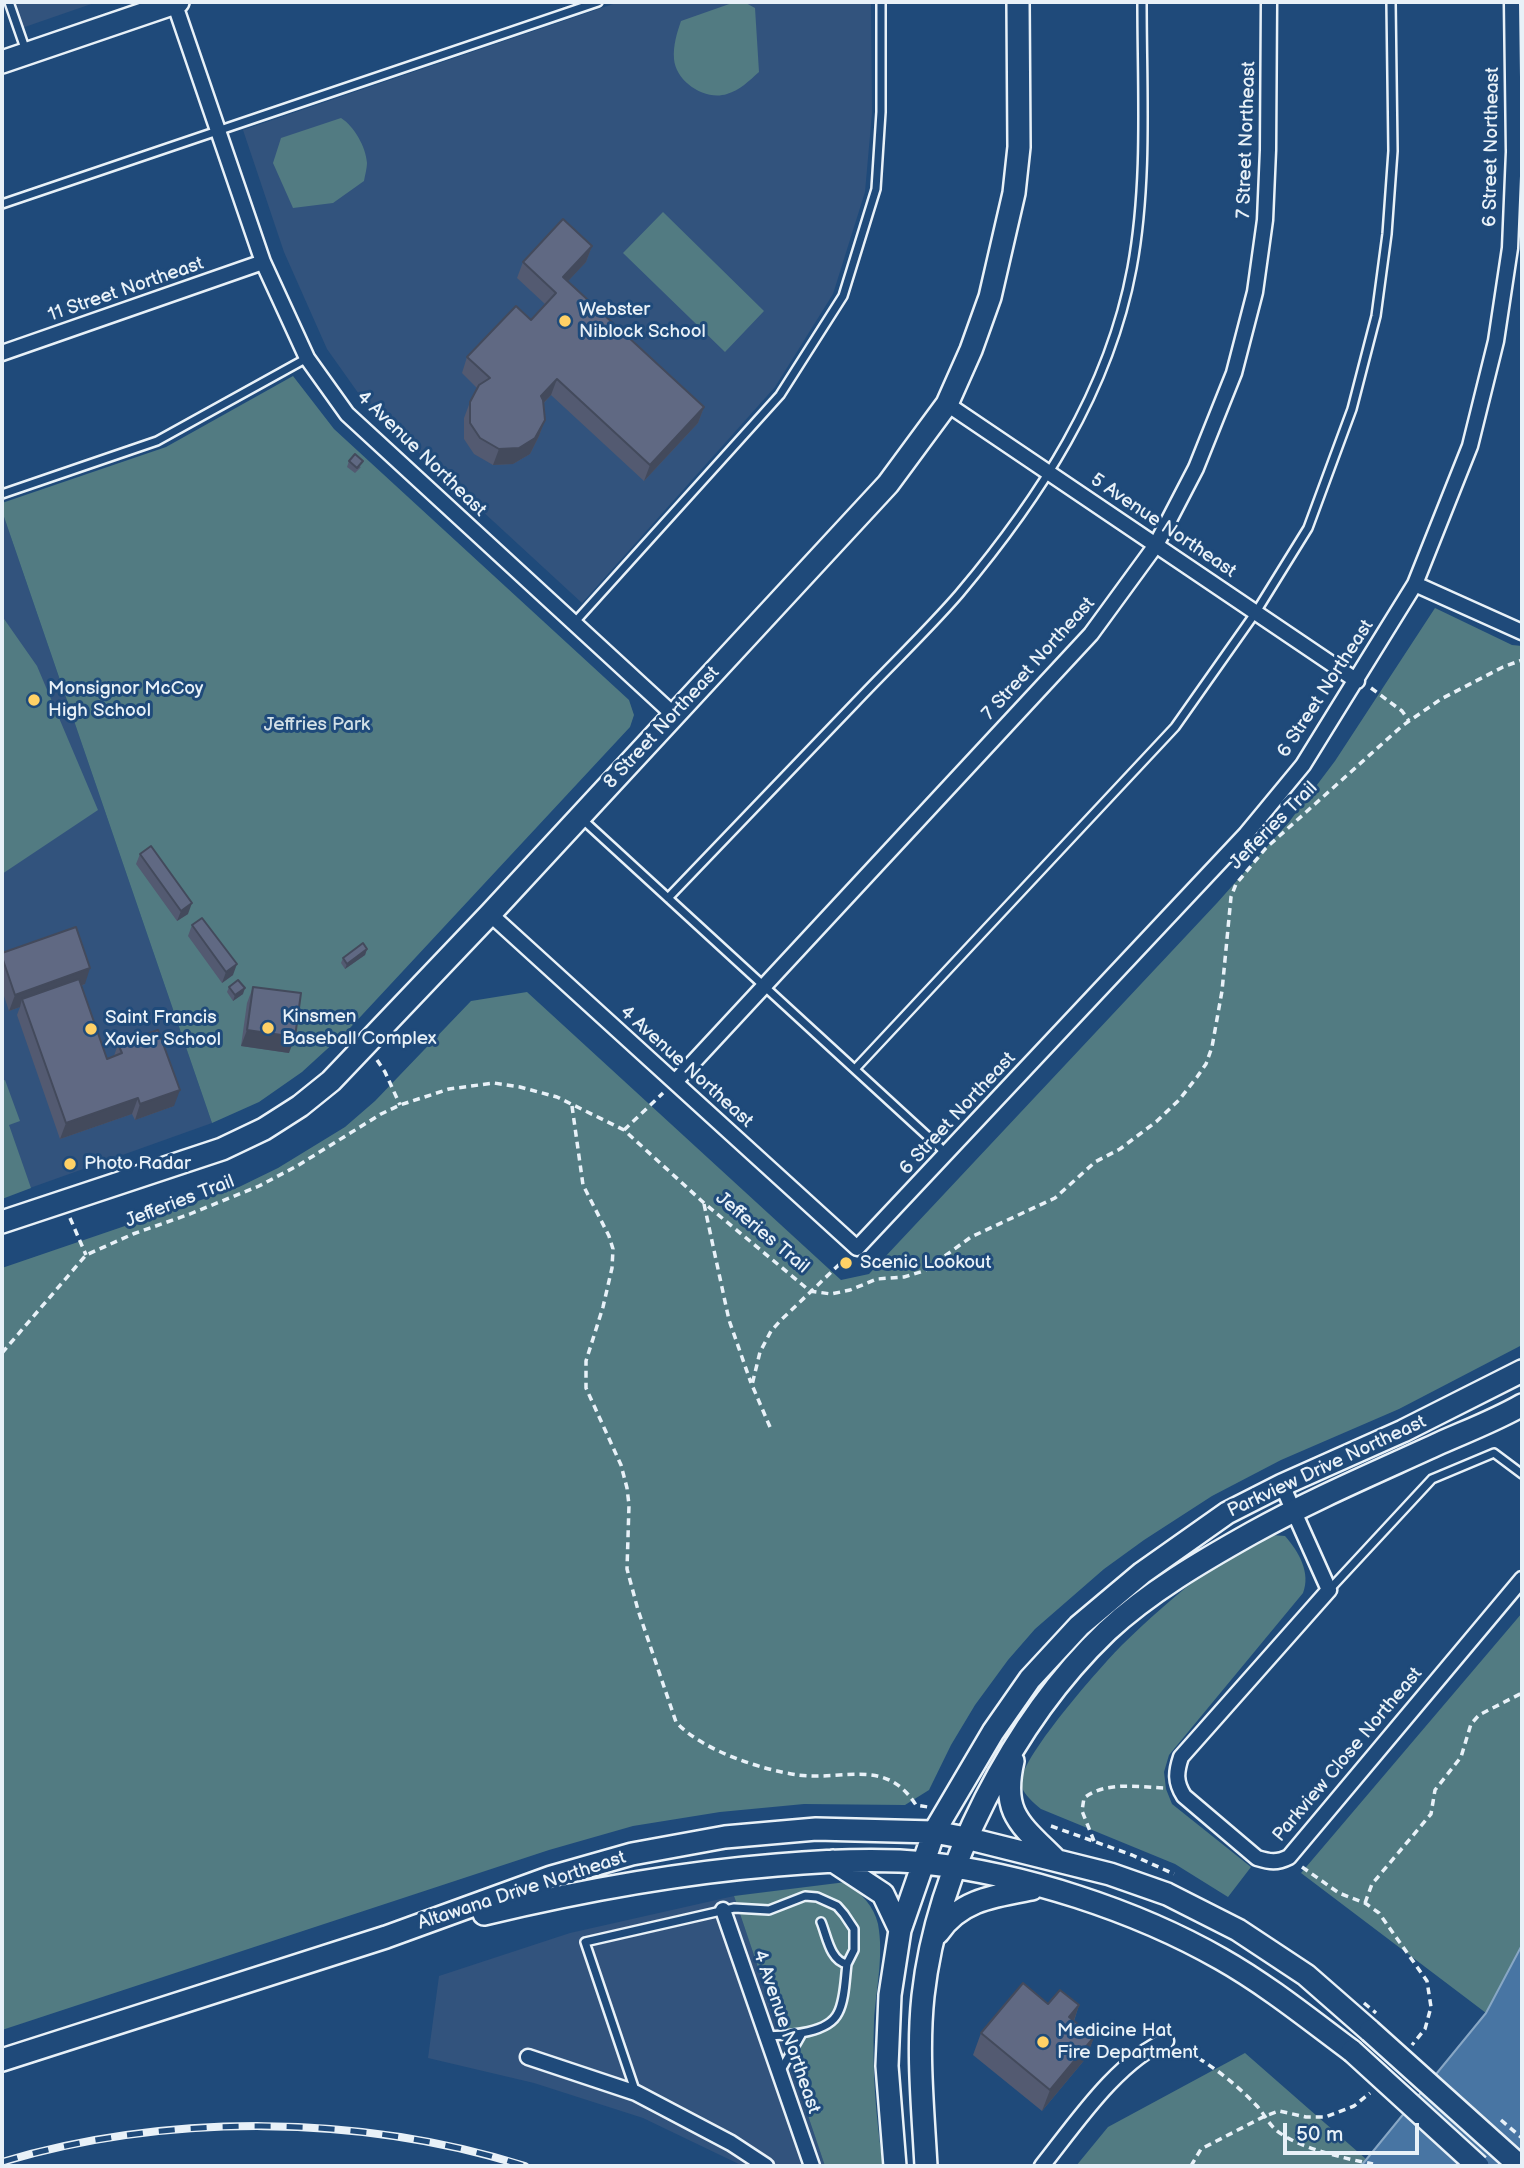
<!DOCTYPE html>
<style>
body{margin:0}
#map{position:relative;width:1524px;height:2168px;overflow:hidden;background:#1f4a7a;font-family:"Balsamiq Sans",sans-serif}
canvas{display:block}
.frame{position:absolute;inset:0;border:4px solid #e8f1f8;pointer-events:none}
.scale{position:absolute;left:1283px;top:2123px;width:136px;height:32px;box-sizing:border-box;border:4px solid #e8f1f8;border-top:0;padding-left:9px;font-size:21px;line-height:24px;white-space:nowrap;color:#e8f1f8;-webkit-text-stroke:5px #1f4a7a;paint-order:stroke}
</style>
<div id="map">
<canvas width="1524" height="2168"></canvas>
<div class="frame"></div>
<div class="scale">50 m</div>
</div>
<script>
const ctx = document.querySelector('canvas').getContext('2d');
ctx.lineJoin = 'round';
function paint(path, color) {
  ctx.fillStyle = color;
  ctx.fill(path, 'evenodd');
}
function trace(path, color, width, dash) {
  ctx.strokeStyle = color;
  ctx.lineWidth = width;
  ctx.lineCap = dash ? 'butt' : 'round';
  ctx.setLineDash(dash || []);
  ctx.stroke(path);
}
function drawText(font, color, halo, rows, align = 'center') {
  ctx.font = font + ' "Balsamiq Sans",sans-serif';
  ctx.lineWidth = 6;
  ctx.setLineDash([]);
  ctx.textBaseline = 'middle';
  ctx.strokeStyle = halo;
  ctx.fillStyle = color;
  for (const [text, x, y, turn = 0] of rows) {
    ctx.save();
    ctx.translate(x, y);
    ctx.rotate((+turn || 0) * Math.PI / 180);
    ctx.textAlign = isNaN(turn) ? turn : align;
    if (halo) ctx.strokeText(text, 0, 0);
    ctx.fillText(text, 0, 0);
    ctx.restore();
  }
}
paint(new Path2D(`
 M9,2h88l-78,27z
 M619,2h252l1,111 -7,79 -32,102 -58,93 -193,216 -216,-199 -39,-55 -43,-97 -41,-122z
 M2,511l210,612 -210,75z
 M734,1896l91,270h-82l-100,-48 -109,-35 -106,-25 11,-82 131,-43z`), '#32537d');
paint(new Path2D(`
 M735,2h9l11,6 4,64c-10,9 -19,18 -32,22 -22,7 -51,-12 -53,-35 -1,-14 3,-26 7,-38z
 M341,118c13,8 25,29 26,45 0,5 -2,12 -3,18l-31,22 -40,5 -20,-45 8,-25z
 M663,212l101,99 -39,41 -102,-99z
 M293,376l41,53 295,271 5,15 -4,12 -281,302 -47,43 -43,30 -47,21 -210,-612v-8l164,-56z
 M1435,608l77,37 10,1v699l-123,64 -118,51 -69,36 -68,44 -40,29 -69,60 -27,31 -33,45 -24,40 -22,45 -24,15 -101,-1 -84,8 -87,14 -84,24 -547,180v-762l237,-81 39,-19 67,-41 30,-26 96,-100 56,-9 314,288 28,-6 348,-371 72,-81 46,-61z
 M2,616l35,50 61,144 -96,64z
 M5,1080l15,41 -11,4 22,63 -29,11v-118z
 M1272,1535l13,1c14,16 26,37 18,57l-134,162 -5,17 2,17 6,15 79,63 -23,30 -53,-33 -134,-55c-7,-6 -17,-14 -20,-24 -5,-23 82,-121 101,-140 27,-26 55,-52 85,-73 20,-14 43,-25 65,-37z
 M1522,1613v332l-36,68 -185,-140z
 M846,1882c15,11 28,24 32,42 6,32 -2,65 -4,97 -2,50 2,96 9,145h-58l-91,-270z
 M1245,2053l121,106 -5,7h-285l32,-39z`), '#527b82');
const water = new Path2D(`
 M1522,1945v221h-161l125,-153z`);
paint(water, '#4875a3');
trace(water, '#88a7c5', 2);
const lane = new Path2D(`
 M9,2l17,49
 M2,204l596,-202
 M2,494l155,-53 150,-83
 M574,623l206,-228 63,-99 33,-107 5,-77v-110
 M582,819l365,335
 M668,898c63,-65 125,-131 188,-196 34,-36 71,-71 103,-108 80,-95 150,-202 173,-326 16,-87 10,-179 10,-266
 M855,1069l320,-342 81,-115 52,-84 44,-119 24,-93 11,-82 6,-83 -2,-149
 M1329,1590l103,-111 62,-26 28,21
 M821,1922c6,14 9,39 26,42
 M781,2070l20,-35
 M636,2093l-51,-151 149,-34 35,2 36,-14 12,1 20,9 7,8 10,15v21l-7,14c-2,15 -2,36 -9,49 -10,21 -51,22 -71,23`);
const street = new Path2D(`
 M174,2l89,260 44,96 40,56 327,301
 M2,353l261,-91
 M947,404l410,277
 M1415,584l107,48
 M490,914l367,334 389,-414 57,-69 112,-181 55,-138 26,-105 14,-93 4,-96 -2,-150
 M675,1082l416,-448 65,-89 40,-77 38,-95 21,-81 10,-72 3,-70 1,-148
 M1282,1485l47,105 -148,167c-5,15 -6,25 3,39l73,62c13,4 20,5 32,-1l233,-278
 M723,1910l89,256
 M528,2057l108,36 95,50 35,23
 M1042,2166c32,-40 76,-106 124,-125`);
const secondary = new Path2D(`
 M2,62l176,-60
 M2,1222l220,-73 42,-20 36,-23 31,-25 159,-167 398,-430 59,-80 24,-54 19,-53 24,-104 5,-46 -1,-145
 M1013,1761c-12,52 7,63 42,98
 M833,1861l50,33 17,36
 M484,1914c96,-23 194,-41 293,-49 48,-4 99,-7 148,-2 98,11 210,47 296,96 46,26 88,60 131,92
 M938,1933c22,-33 56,-37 94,-44
 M2,2060l384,-123 165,-60 81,-23 93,-17 91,-8 118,3 32,6 144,36 57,20 71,36 68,45 64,56
 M895,2166l-8,-100 3,-71 10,-65 34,-98 59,-100 37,-53 49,-53 63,-53 85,-60 55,-28 121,-54 119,-60
 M926,2166c-3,-56 -9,-114 -3,-170 14,-128 91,-276 184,-365 42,-39 95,-70 145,-98 61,-34 125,-61 188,-90 27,-12 56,-23 82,-38`);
trace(lane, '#e8f1f8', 12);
trace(street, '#e8f1f8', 19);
trace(secondary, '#e8f1f8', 26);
trace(new Path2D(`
 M1371,688l31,23 7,10
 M377,1060l8,12 15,33
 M572,1106l11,79 26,51 4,13 -1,19 -9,39 -17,54v27l35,77 6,23 2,17 -2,64 11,41 38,112c25,28 86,48 122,53 47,6 87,-18 118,30l12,2
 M624,1130l39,-37
 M704,1204l25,116 22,63
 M70,1218l16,37
 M2,1353l84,-98 47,-21 57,-20 69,-28 38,-20 84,-52 19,-9 49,-16 45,-6 26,4 37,10 67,33 80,73 106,88 21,3 19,-4 27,-11 27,-2 20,-6 47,-34 84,-39 40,-36 25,-13 37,-28 22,-21 18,-23 9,-13 6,-17 10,-56 9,-94 5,-13 30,-36 136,-122 39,-27 62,-32 19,-7
 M770,1427l-18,-42 8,-33 11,-21 10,-11 64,-61
 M1051,1826l81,29 42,19
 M1094,1841l-12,-30 2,-13c22,-17 53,-11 80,-10
 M1302,1867l37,26 26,10 14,10 48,68 4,26 -6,22 -13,16
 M1365,1903l7,-19 59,-70 4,-24 26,-33 10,-33 8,-9 43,-22
 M1177,2047c29,13 57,35 79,58 7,7 12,18 20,25 21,18 71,29 97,34
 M1501,2120l21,18
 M1191,2166l10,-17 64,-33 14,-5 27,6h19l29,-11 16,-13`), '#e8f1f8', 3.5, [7, 5]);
trace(lane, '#1f4a7a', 7);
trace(street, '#1f4a7a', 14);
trace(secondary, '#1f4a7a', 21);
const rail = new Path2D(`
 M2,2162c165,-49 359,-48 523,4`);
trace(rail, '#e8f1f8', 8);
trace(rail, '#1f4a7a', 5, [16]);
const secondaryBridge = new Path2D(`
 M1370,2031l150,135
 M1352,2051l126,115`);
trace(secondaryBridge, '#e8f1f8', 26, []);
trace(new Path2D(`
 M1364,2003l12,10`), '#e8f1f8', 3.5, [7, 5]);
trace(secondaryBridge, '#1f4a7a', 21);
paint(new Path2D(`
 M592,246l-6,16 -18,19 136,126 -6,16 -54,58 -93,-86 -7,8 1,17 -6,16 -9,18 -17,10 -20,1 -19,-11 -10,-15v-21l6,-16 7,-14 -15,-15 5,-16 64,-37 14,-16 -28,-26 6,-16z
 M349,461l12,6 -6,6 -8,-6z
 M140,854l48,60 -11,7 -41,-57z
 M192,925l41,50 -11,8 -34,-47z
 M367,949l-2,6 -20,14 -4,-6 2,-5z
 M2,953l83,31 -4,2 26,73 7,-3 4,-12 56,62 -39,14 -3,-6 -72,25 -43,-124 3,-8 -11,4 -7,-21z
 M229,987l14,7 -10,7 -6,-9z
 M253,987l36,66 -48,-7 6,-43z
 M1048,2004l31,1 -5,16 20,16 -8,21 -44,53 -69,-56 8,-22z`), '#535a71');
paint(new Path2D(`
 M592,246l-6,16 -29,31 6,-16z
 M557,379l-6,16 -16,17 6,-16z
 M704,407l-6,16 -54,58 6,-16z
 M545,420l-6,16 -9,18 -17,10 -20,1 6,-16z
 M192,903l-4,11 -11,7 4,-10z
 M367,949l-2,6 -20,14 2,-5z
 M237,964l-4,11 -11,8 4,-11z
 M90,968l-5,16 -61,21 -2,-6 -2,8 -11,4 6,-16z
 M245,988l-2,6 -10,7 2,-6z
 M247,1030l48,7 -6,16 -48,-7z
 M180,1090l-6,16 -39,14 5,-16z
 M138,1098l-6,16 -72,25 6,-16z
 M1079,2005l-7,21 -3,-9z
 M1094,2037l-8,21 -44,53 8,-21z`), '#434a5c');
const building = new Path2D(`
 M563,219l29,27 -29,31 141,130 -54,58 -93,-86 -16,17 2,4 2,20 -10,18 -16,10 -20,1 -19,-11 -10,-15v-21l9,-17 11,-7 -23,-21 49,-51 15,14 25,-27 -33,-31z
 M355,454l8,7 -6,7 -8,-7z
 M151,846l41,57 -11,8 -41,-57z
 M202,918l35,46 -11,8 -34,-47z
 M76,927l14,41 -75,27 -13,-38v-4z
 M363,943l4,6 -20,15 -4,-6z
 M79,979l28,80 15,-6 -4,-9 40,-14 22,60 -40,14 -2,-6 -72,25 -44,-124z
 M238,980l7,8 -10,7 -6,-8z
 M253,987l48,6 -6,44 -48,-7z
 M1023,1983l25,21 12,-14 19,15 -10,12 25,20 -44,53 -69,-57z`);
paint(building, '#606983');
trace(building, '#434a5c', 2);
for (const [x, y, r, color] of [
 [565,321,7,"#ffd166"],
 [34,700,7,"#ffd166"],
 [268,1028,7,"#ffd166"],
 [91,1029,7,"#ffd166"],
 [70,1164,7,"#ffd166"],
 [846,1263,7,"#ffd166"],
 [1043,2042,7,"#ffd166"]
]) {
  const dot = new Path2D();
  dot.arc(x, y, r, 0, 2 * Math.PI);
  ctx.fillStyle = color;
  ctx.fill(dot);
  trace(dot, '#1f4a7a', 2.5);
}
drawText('19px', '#e8f1f8', '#1f4a7a', [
 ["7 Street Northeast",1247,140,-88],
 ["6 Street Northeast",1492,147,-89],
 ["11 Street Northeast",126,290,-19],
 ["4 Avenue Northeast",421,454,44],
 ["5 Avenue Northeast",1163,526,34],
 ["7 Street Northeast",1039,659,-48],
 ["6 Street Northeast",1326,689,-57],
 ["8 Street Northeast",662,728,-47],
 ["Jefferies Trail",1274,826,-45],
 ["4 Avenue Northeast",686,1067,42],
 ["6 Street Northeast",958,1114,-47],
 ["Jefferies Trail",180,1202,-21],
 ["Jefferies Trail",762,1233,40],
 ["Parkview Drive Northeast",1327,1467,-25],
 ["Parkview Close Northeast",1348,1755,-50],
 ["Altawana Drive Northeast",522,1891,-18],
 ["4 Avenue Northeast",786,2032,71]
]);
drawText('19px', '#e8f1f8', '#1f4a7a', [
 ["Webster",579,310],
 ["Niblock School",579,332],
 ["Monsignor McCoy",48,689],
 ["High School",48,711],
 ["Kinsmen",282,1017],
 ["Baseball Complex",282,1039],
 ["Saint Francis",105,1018],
 ["Xavier School",105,1040],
 ["Photo Radar",84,1164],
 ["Scenic Lookout",860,1263],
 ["Medicine Hat",1057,2031],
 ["Fire Department",1057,2053]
], 'left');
drawText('19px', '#d2dfe6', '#1f4a7a', [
 ["Jeffries Park",317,725]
]);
</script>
